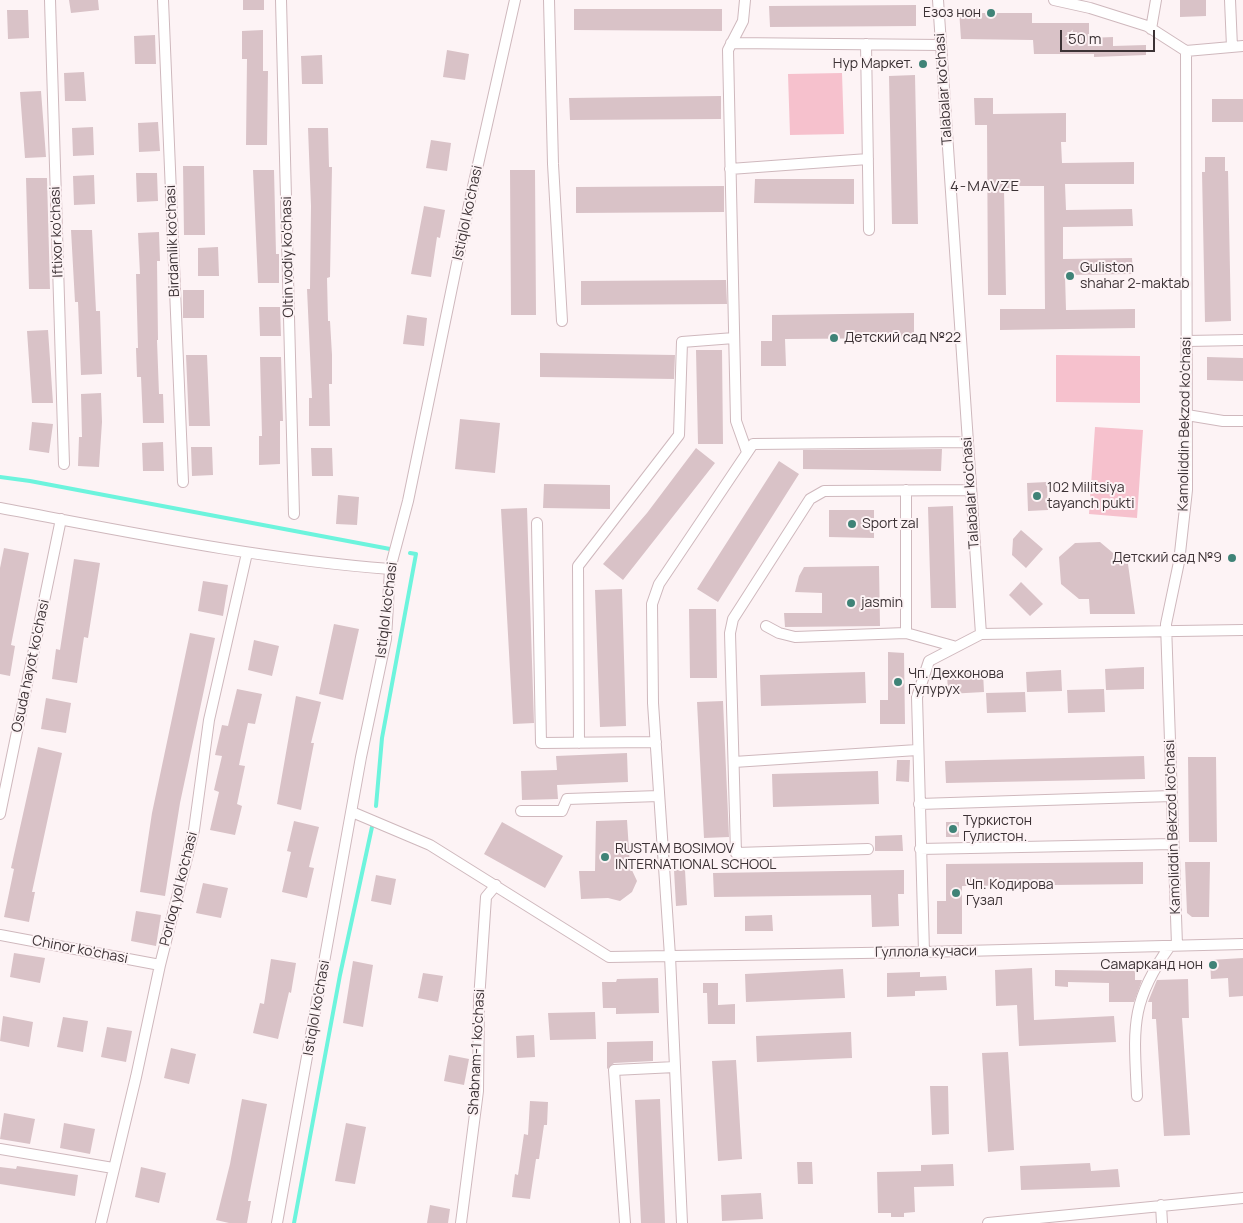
<!DOCTYPE html>
<meta charset="utf-8">
<style>
body{margin:0}
#map{position:relative;width:1243px;height:1223px;overflow:hidden;background:#fdf3f5;font-family:Manrope,sans-serif}
canvas{display:block}
.scale{position:absolute;left:1060px;top:30px;width:95px;height:22px;box-sizing:border-box;border:2px solid #3c3235;border-top:0;padding-left:6px;font-size:15px;line-height:18px;white-space:nowrap;color:#3c3235;-webkit-text-stroke:4px #fdf3f5;paint-order:stroke}
</style>
<div id="map">
<canvas width="1243" height="1223"></canvas>
<div class="scale">50 m</div>
</div>
<script>
const ctx = document.querySelector('canvas').getContext('2d');
ctx.lineJoin = 'round';
function paint(path, color) {
  ctx.fillStyle = color;
  ctx.fill(path, 'evenodd');
}
function trace(path, color, width, dash) {
  ctx.strokeStyle = color;
  ctx.lineWidth = width;
  ctx.lineCap = dash ? 'butt' : 'round';
  ctx.setLineDash(dash || []);
  ctx.stroke(path);
}
function drawText(font, color, halo, rows, align = 'center') {
  ctx.font = font + ' Manrope,sans-serif';
  ctx.lineWidth = 4;
  ctx.setLineDash([]);
  ctx.textBaseline = 'middle';
  ctx.strokeStyle = halo;
  ctx.fillStyle = color;
  for (const [text, x, y, turn = 0] of rows) {
    ctx.save();
    ctx.translate(x, y);
    ctx.rotate((+turn || 0) * Math.PI / 180);
    ctx.textAlign = isNaN(turn) ? turn : align;
    if (halo) ctx.strokeText(text, 0, 0);
    ctx.fillText(text, 0, 0);
    ctx.restore();
  }
}
paint(new Path2D(`
 M842,73l2,61 -54,1 -2,-61z
 M1056,355l84,1v47l-84,-1z
 M1095,427l48,3 -6,88 -48,-4z`), '#f6c1cd');
trace(new Path2D(`
 M0,477l30,4 360,68
 M376,806l6,-68 34,-184 -6,-1
 M294,1223l46,-248 32,-148`), '#6df4dd', 4);
paint(new Path2D(`
 M69,0h29l1,10 -28,3z
 M243,0h21v10h-21z
 M1180,0h26v16l-26,1z
 M916,5v21l-146,1 -1,-21z
 M981,8l1,5h50v10h57v15l24,-1v9l33,-1v10l-52,2v-3h-60l-1,-14 -72,-1 -2,-29z
 M574,9h148v22l-148,-1z
 M7,10h21l1,28 -21,1z
 M263,30v41h5l-1,74h-21l1,-86h-5v-28z
 M155,35l1,29h-21l-1,-28z
 M447,50l22,4 -4,26 -22,-3z
 M322,55l1,29h-21l-1,-28z
 M84,72l2,29h-21l-1,-28z
 M915,75l3,149h-26l-3,-148z
 M41,91l5,66 -21,1 -5,-66z
 M721,96v23l-151,1 -1,-22z
 M974,98h19v16l73,-1v29h-5l1,21 72,-1v22h-69l1,26 66,-1 1,17 -70,1v32l69,-1 1,16 -68,1 1,35 69,-1v19l-135,2v-21h45l-1,-123h-30l-1,3h-9l2,106h-18l-1,-170h-12z
 M1212,99h31v23h-31z
 M158,122l2,29 -21,1 -1,-29z
 M93,127l1,28 -21,1 -1,-28z
 M308,128h20l1,39h3l-2,110 -3,1 1,43h2l2,34v29h-3l1,42h-21v-28h3l-5,-109h3l1,-83z
 M431,140l20,3 -4,28 -21,-3z
 M1205,157h20v14h3l3,150 -26,1 -3,-150h3z
 M183,166h21l1,69h-21z
 M253,170h21l2,84h3v29h-21z
 M510,170h25l1,145h-25z
 M136,173h21l1,28 -21,1z
 M94,175l1,29 -21,1 -1,-29z
 M26,178h21l3,111h-21z
 M755,179h99v25l-100,-1z
 M724,186v26l-148,1v-26z
 M424,206l21,4 -5,28 -3,-1 -6,40 -20,-3z
 M71,230h21l4,81h4l2,63 -21,1 -3,-73h-3z
 M159,232l1,29h-3l1,79h-1l2,54h4l1,29h-21l-2,-46h-4l-1,-29h2l-2,-74h4l-2,-41z
 M218,247l1,29h-21v-28z
 M726,280l1,24 -146,1v-24z
 M183,290h21v28h-21z
 M259,307h21l1,29h-21z
 M914,313v25l-129,1 1,27h-25v-25h11v-26z
 M407,315l20,3 -3,28 -21,-2z
 M48,330l5,73h-21l-5,-72z
 M696,350h26l1,94h-25z
 M540,353l135,2 -1,24 -134,-2z
 M186,355h21l3,71h-21z
 M260,357h21l2,64h-3v43l-21,1v-29h3z
 M1207,357l36,1v23l-36,-1z
 M101,393l1,29 -3,45 -21,-1 1,-29h3l-1,-43z
 M460,419l40,4 -5,50 -40,-4z
 M32,422l21,2 -4,29 -20,-3z
 M163,442l1,29h-21l-1,-28z
 M191,447h21l1,28 -21,1z
 M311,448h21l1,28h-21z
 M696,448l19,15 -92,117 -20,-16 44,-51z
 M942,449l-1,22 -138,-2v-19z
 M779,461l20,13 -81,128 -21,-13z
 M1047,482l1,28 -20,1 -1,-28z
 M544,484l66,1v24l-67,-1z
 M338,495l21,2 -2,28 -21,-1z
 M953,506l3,102h-25l-3,-101z
 M527,508l7,215 -21,1 -12,-215z
 M829,510h45v28l-45,-1z
 M1021,530l22,19 -17,19 -14,-13 1,-16z
 M1100,542l19,16 8,-1 8,57h-45l-1,-15h-10l-18,-15 -2,-27 16,-14z
 M4,548l25,5 -18,92 4,1 -5,30 -10,-2v-106z
 M74,559l26,4 -12,75 -4,-1 -7,46 -25,-4 4,-30 4,1z
 M879,566l1,60 -95,1 -1,-14h38v-20l-27,-1 4,-16 5,-9z
 M203,581l25,4 -5,31 -25,-5z
 M1021,582l22,22 -13,12 -21,-21z
 M622,589l4,137 -26,1 -5,-137z
 M689,609h27l1,69h-27z
 M334,624l25,5 -16,71 -24,-6z
 M190,633l25,5 -35,165 -15,93 -25,-4 12,-79z
 M254,640l25,6 -7,30 -24,-6z
 M888,652l16,1 1,71h-25v-24h8z
 M1144,667v22l-38,1 -1,-21z
 M1061,670l1,21 -35,1 -1,-20z
 M865,672l1,31 -105,3 -1,-31z
 M983,672l1,20 -36,2 -1,-21z
 M237,689l25,5 -7,30 -7,-1 -9,42 6,1 -8,38 5,2 -7,29 -25,-5 9,-38 -5,-2 8,-34 -7,-1 7,-30 6,1z
 M1104,689l1,23 -37,1 -1,-23z
 M1025,692l1,20 -39,1 -1,-20z
 M296,696l25,6 -10,41h3l-13,67 -24,-6z
 M46,698l25,5 -5,30 -25,-4z
 M723,701l6,136 -25,1 -7,-136z
 M38,747l24,6 -30,139h3l-6,30 -25,-5 10,-48 -3,-1z
 M627,753l1,29 -71,3 1,14 -36,1 -1,-29 36,-1 -1,-14z
 M1144,756l1,23 -199,4 -1,-22z
 M1188,757h28l1,85h-28z
 M897,760h13l-1,22 -13,-1z
 M878,771l1,33 -106,3 -1,-33z
 M627,820l3,46 7,15 -5,11 -12,9 -12,-3 -27,1 -2,-28h16l1,-50z
 M294,821l25,6 -10,40 5,1 -7,30 -25,-6 9,-40 -4,-1z
 M502,822l61,34 -18,32 -61,-34z
 M946,822h13v15h-13z
 M902,835l1,16h-28v-15z
 M1143,862v22l-181,2v48h-25v-33h9v-37z
 M1185,862h25l-1,55h-17l-5,-4z
 M674,870h11l2,35 -11,1z
 M904,870v24h-6l1,32 -27,1 -1,-32 -157,2 -1,-24z
 M376,875l20,4 -5,26 -20,-4z
 M203,883l25,5 -7,30 -25,-5z
 M136,911l25,4 -5,31 -25,-5z
 M772,915l1,16h-28v-15z
 M14,953l31,5 -5,25 -30,-6z
 M1243,958v38l-14,1 -1,-19 -17,1 -1,-19z
 M271,959l25,4 -5,30 -2,-1 -11,47 -25,-6 7,-30 4,1z
 M353,961l20,4 -10,62 -20,-4z
 M1032,968l2,52 80,-4 2,26 -97,4 -2,-41 -21,1 -1,-36z
 M843,969l2,29 -99,4 -1,-28z
 M1055,970l80,1v9h7l-8,22h-25v-19l-41,-1v5l-13,-1z
 M920,972v5l26,-1 1,14 -32,1v5l-28,1v-24z
 M423,973l20,3 -5,26 -20,-4z
 M658,978l1,35 -43,1v-6h-13l-1,-26h14l1,-3z
 M1188,979l1,39h-7l8,117 -26,1 -8,-117h-4v-17h-4l9,-22z
 M703,983h15v22l17,-1v20h-27l-1,-31h-4z
 M595,1012l1,27 -46,1 -2,-27z
 M3,1016l30,6 -4,25 -29,-6z
 M63,1017l25,4 -5,31 -26,-5z
 M107,1027l25,4 -6,31 -25,-5z
 M851,1032l1,26 -95,4 -1,-26z
 M534,1035l1,22 -18,1 -1,-22z
 M653,1041v20l-39,2 -7,6v-27z
 M171,1048l25,6 -7,30 -25,-6z
 M1008,1052l6,98 -26,2 -6,-99z
 M449,1055l20,4 -5,26 -20,-4z
 M736,1060l6,99 -24,2 -6,-100z
 M930,1086h18l1,48 -17,1z
 M242,1099l25,5 -19,97h3l-4,22h-18l-13,-3 14,-56z
 M660,1099l5,124h-24l-6,-123z
 M530,1101l18,1 -1,23h-3l-5,34h-3l-6,40 -18,-2 3,-23 3,1 6,-41 4,1z
 M4,1113l31,6 -5,25 -30,-5z
 M64,1123l31,6 -5,25 -30,-6z
 M346,1123l20,4 -11,57 -20,-3z
 M797,1162h15l1,22h-15z
 M1090,1163l1,8 27,-2 2,18 -99,3 -1,-24z
 M953,1164l1,22 -40,1 1,25 -11,1v4h-13v-4h-13l-1,-41 44,-1v-6z
 M17,1166l61,9 -3,21 -75,-12v-17l16,2z
 M141,1167l25,6 -7,30 -24,-6z
 M761,1193l2,26 -41,2 -1,-26z
 M430,1205l20,4 -2,14h-21z`), '#d9c2c7');
const minor = new Path2D(`
 M50,0l14,464
 M163,0l20,482
 M281,0l13,514
 M549,0l4,164 9,157
 M745,0l-2,21 -15,29 8,371 11,31
 M938,0l43,634
 M1054,0l36,8 57,18 39,25 57,-5
 M1230,0l2,47
 M1151,29l5,-29
 M731,43l210,2
 M866,44l3,186
 M730,169l138,-10
 M1187,341l56,-1
 M1187,415l36,6h20
 M0,508c129,24 258,51 390,61
 M537,523l4,220 115,-1
 M766,626l13,7 16,4 111,-4 47,13
 M906,633v-143
 M579,743l-1,-177 101,-131 3,-93 52,-4
 M734,762l183,-12
 M919,804l253,-8
 M521,811h41l5,-12 92,-3
 M352,812l78,33 179,112 315,-5 319,-8
 M0,814l61,-295
 M868,849l-132,4 -6,-220 3,-14 77,-120 14,-8 147,-1
 M920,849l253,-5
 M0,935l160,30
 M1177,945l-11,-321 13,-62 8,-72 -1,-439
 M924,952l-7,-255 12,-36 52,-27 262,-4
 M1137,1096c-3,-67 -8,-93 33,-150
 M0,1149l113,19
 M1161,1205l1,18
 M101,1223l35,-146 24,-112 34,-135 15,-110 38,-167
 M277,1223l84,-466 25,-118 4,-70 18,-68 62,-301 45,-200
 M461,1223l17,-132 1,-91 7,-103 10,-12
 M625,1223l-11,-153 61,-3
 M682,1223l-12,-267 -17,-253 -1,-99 7,-20 94,-140 215,-2
 M988,1223l255,-25`);
trace(minor, '#cfb8bd', 12);
trace(minor, '#fff', 10);
for (const [x, y, r, color] of [
 [991,13,5,"#3f8377"],
 [923,64,5,"#3f8377"],
 [1070,276,5,"#3f8377"],
 [834,338,5,"#3f8377"],
 [1037,496,5,"#3f8377"],
 [852,524,5,"#3f8377"],
 [1232,558,5,"#3f8377"],
 [851,603,5,"#3f8377"],
 [898,682,5,"#3f8377"],
 [953,829,5,"#3f8377"],
 [605,857,5,"#3f8377"],
 [956,893,5,"#3f8377"],
 [1213,965,5,"#3f8377"]
]) {
  const dot = new Path2D();
  dot.arc(x, y, r, 0, 2 * Math.PI);
  ctx.fillStyle = color;
  ctx.fill(dot);
  trace(dot, '#fdf3f5', 2);
}
drawText('14px', '#3c3235', '#fdf3f5', [
 ["Езоз нон",981,13,"right"],
 ["Нур Маркет.",913,64,"right"],
 ["Guliston",1080,268],
 ["shahar 2-maktab",1080,284],
 ["Детский сад №22",844,338],
 ["102 Militsiya",1047,488],
 ["tayanch pukti",1047,504],
 ["Sport zal",862,524],
 ["Детский сад №9",1222,558,"right"],
 ["jasmin",861,603],
 ["Чп. Дехконова",908,674],
 ["Гулурух",908,690],
 ["Туркистон",963,821],
 ["Гулистон.",963,837],
 ["RUSTAM BOSIMOV",615,849],
 ["INTERNATIONAL SCHOOL",615,865],
 ["Чп. Кодирова",966,885],
 ["Гузал",966,901],
 ["Самарканд нон",1203,965,"right"]
], 'left');
drawText('14px', '#3c3235', '#fdf3f5', [
 ["Talabalar ko'chasi",944,89,-94],
 ["Istiqlol ko'chasi",468,213,-78],
 ["Iftixor ko'chasi",57,232,-92],
 ["Birdamlik ko'chasi",173,241,-92],
 ["Oltin vodiy ko'chasi",288,257,-91],
 ["Kamoliddin Bekzod ko'chasi",1185,424,-89],
 ["Talabalar ko'chasi",971,493,-94],
 ["Istiqlol ko'chasi",387,610,-83],
 ["Osuda hayot ko'chasi",31,666,-78],
 ["Kamoliddin Bekzod ko'chasi",1173,827,-92],
 ["Porloq yol ko'chasi",179,889,-76],
 ["Chinor ko'chasi",80,950,11],
 ["Гуллола кучаси",926,952,-1],
 ["Istiqlol ko'chasi",317,1008,-80],
 ["Shabnam-1 ko'chasi",477,1052,-87]
]);
ctx.letterSpacing = '1px';
drawText('15px', '#3c3235', '#fdf3f5', [
 ["4-MAVZE",985,187]
]);
ctx.letterSpacing = '0px';
</script>
